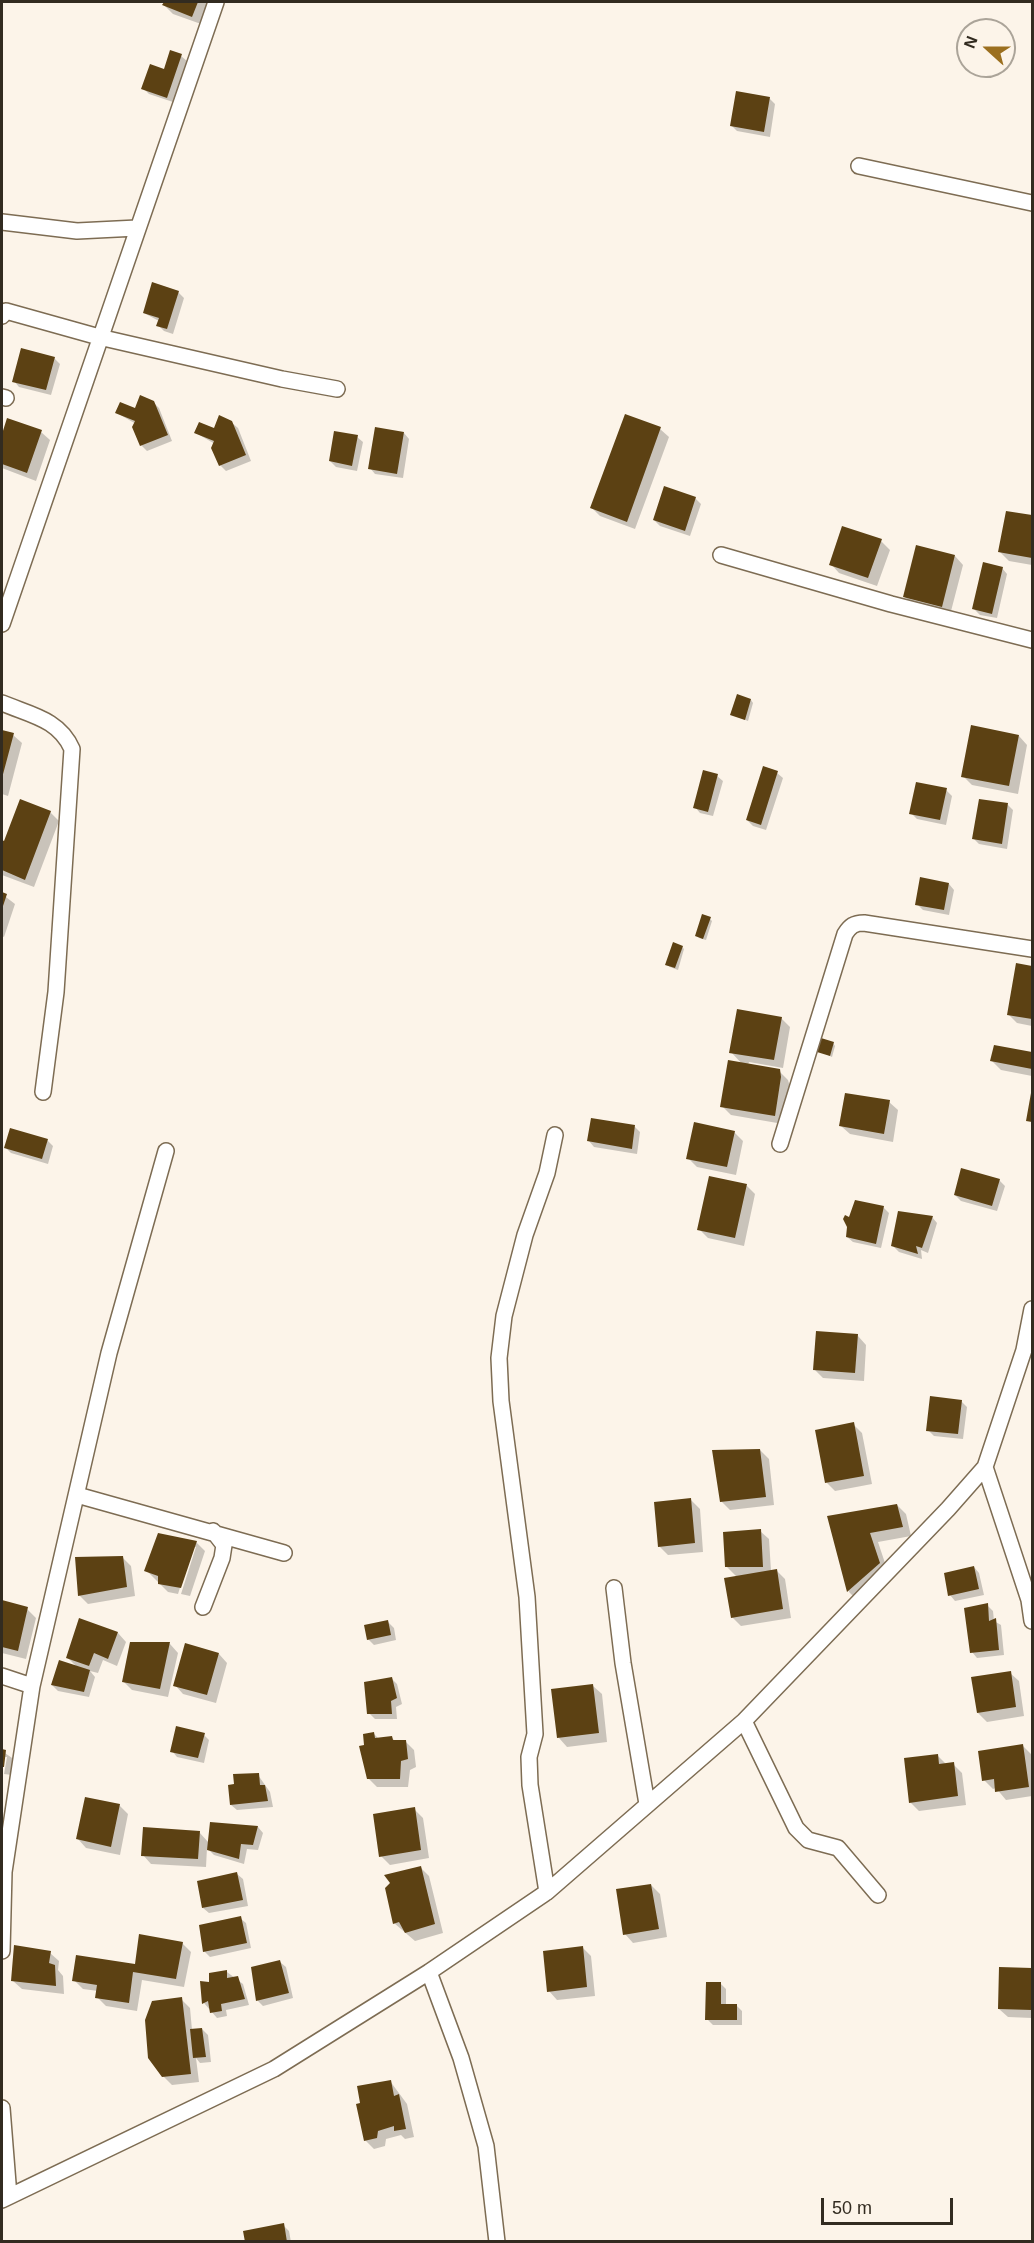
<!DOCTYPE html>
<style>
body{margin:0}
#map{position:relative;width:1034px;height:2243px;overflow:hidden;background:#fcf4e9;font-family:Helvetica,sans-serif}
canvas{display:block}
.frame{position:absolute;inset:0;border:3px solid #322b20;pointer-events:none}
.north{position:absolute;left:956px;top:18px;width:60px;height:60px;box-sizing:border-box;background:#fcf4e9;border:2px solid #aba499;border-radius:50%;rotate:291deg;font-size:16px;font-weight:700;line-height:24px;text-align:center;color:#322b20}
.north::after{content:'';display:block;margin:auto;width:21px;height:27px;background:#9b6f1f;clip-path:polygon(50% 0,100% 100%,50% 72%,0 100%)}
.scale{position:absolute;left:821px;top:2198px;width:132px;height:27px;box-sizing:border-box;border:3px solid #322b20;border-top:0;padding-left:8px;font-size:18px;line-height:21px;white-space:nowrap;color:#322b20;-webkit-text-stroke:4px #fcf4e9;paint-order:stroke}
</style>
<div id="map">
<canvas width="1034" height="2243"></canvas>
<div class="frame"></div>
<div class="north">N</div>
<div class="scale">50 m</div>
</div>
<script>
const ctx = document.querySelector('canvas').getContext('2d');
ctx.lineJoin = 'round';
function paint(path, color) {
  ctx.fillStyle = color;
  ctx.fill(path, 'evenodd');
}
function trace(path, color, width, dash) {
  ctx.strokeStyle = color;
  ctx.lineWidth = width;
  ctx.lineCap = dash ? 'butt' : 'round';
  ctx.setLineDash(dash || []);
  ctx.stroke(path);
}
paint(new Path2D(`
 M165,2h44l-8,22 -28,-10 -9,-9z
 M181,56l6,5 -14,41 -24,-8 -6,-6z
 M769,98l6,6 -5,33 -33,-6 -5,-5z
 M178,292l6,6 -11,36 -9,-3 -6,-6 1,-4 -15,-8z
 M54,358l6,6 -9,31 -32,-8 -5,-6z
 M153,402l6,6 13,33 -25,10 -6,-6 -5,-21 -19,-11 19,-3z
 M8,420l33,12 9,8 -14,41 -34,-13v-30z
 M231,422l7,6 13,33 -25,10 -6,-6 -5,-21 -19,-11 19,-3z
 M660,429l9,8 -34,92 -35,-13 -9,-9z
 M404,433l5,6 -6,39 -28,-4 -5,-6z
 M357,437l6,5 -6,29 -21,-4 -6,-6z
 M695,498l6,6 -11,32 -30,-10 -6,-6z
 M1007,512l25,5v48l-23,-4 -9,-9z
 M881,541l9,9 -13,36 -38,-13 -8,-9z
 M955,556l8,9 -13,50 -37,-10 -9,-9z
 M1002,568l5,6 -10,44 -17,-3 -6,-6z
 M751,700l2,3 -5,18 -16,-6z
 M2,732l11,3 9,8 -14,53 -6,-2z
 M1019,736l8,9 -9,49 -46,-9 -9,-9z
 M777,773l6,5 -17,52 -13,-4 -6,-6z
 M717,776l6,5 -10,35 -13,-3 -5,-6z
 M946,790l6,6 -6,29 -29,-6 -6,-6z
 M980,800l28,5 5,5 -6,39 -28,-5 -5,-5z
 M50,812l9,9 -25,66 -32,-12v-33l2,1z
 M949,884l5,6 -5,25 -26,-5 -6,-6z
 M2,894l13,10 -11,33 -2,-1z
 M710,919l2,2 -6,19 -7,-2 -2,-3z
 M682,947l2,2 -6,21 -8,-3 -3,-2z
 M1017,965l15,2v59l-15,-3 -9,-9z
 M781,1018l9,9 -7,41 -34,-6 -1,3 31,6 9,9 2,7 -7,37 -52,-9 -9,-9 21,-41 -12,-13z
 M833,1043l2,3 -3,11 -13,-6z
 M995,1046l37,8v22l-31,-6 -9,-9z
 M889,1102l9,8 -5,32 -43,-8 -9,-8z
 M635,1127l5,5 -3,22 -43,-7 -5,-6z
 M734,1132l9,9 -7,34 -39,-8 -9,-9z
 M47,1140l6,6 -5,18 -37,-11 -5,-5z
 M711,1178l36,8 8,8 -11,52 -36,-8 -9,-9z
 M999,1180l6,6 -8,25 -36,-10 -6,-6z
 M883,1207l6,6 -8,35 -28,-6 -6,-5 3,-19z
 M932,1217l5,6 -9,30 -7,-3 1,9 -23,-7 -6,-6z
 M858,1336l8,9 -2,36 -41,-3 -9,-9z
 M961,1401l6,6 -4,32 -29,-3 -6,-6z
 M853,1424l9,9 10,51 -37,7 -8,-8z
 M760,1450l9,9 5,46 -44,5 -9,-9z
 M691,1500l9,9 3,43 -35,3 -9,-9z
 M897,1505l9,9 5,22 -33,6 10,30 -31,28 -8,-8 -20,-75z
 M760,1531l9,8 2,32 5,-1 9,9 6,39 -50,8 -9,-9 5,-40 -11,-11z
 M196,1542l9,9 -15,45 -9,-2 15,-47h-3l-15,47 -10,-2 -22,-22z
 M122,1557l9,9 4,30 -47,8 -9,-9z
 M974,1567l5,6 5,22 -29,6 -5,-6z
 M2,1602l25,7 9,9 -10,41 -24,-6z
 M987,1605l6,6 1,10 7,4 3,30 -27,3 -5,-6z
 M388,1622l6,6 2,12 -22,5 -6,-6z
 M118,1633l8,9 -9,24 -14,-6 -5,13 -8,-2 5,6 -6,20 -31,-6 -6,-6 25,-18 -9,-9z
 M132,1643l38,1 8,9 -10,44 -36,-7 -9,-9z
 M219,1654l8,9 -11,40 -33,-9 -8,-9z
 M1010,1673l9,8 5,35 -37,6 -9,-9z
 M391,1678l6,6 5,20 -6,3 1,12h-22l-6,-6z
 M593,1686l9,8 5,48 -40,5 -8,-9z
 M374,1734l5,5 13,-1 3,3h10l9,9 2,17 -6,3 -2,17h-31l-9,-9 -2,-32z
 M204,1735l5,5 -5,23 -27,-6 -5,-6z
 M1022,1745l9,9 1,42 -26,4 -10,-12 -3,1 -9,-9z
 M2,1751l13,9 -3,15 -8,-1 3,-17h-3l-2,14z
 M938,1756l8,8h7l9,9 4,32 -47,6 -9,-9z
 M258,1775l12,17 3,15 -36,3 -6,-5 4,-19z
 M119,1805l9,9 -8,41 -34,-7 -8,-9z
 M414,1809l9,9 6,40 -39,7 -9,-9z
 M258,1827l5,6 -5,17 -11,-1 -3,15 -30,-9 -7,-7 -1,19 -55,-3 -8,-9 56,-23 10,11z
 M420,1867l9,9 14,57 -28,8 -21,-18z
 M237,1874l6,5 5,27 -39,7 -6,-5z
 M651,1885l9,9 7,43 -34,6 -8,-9z
 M240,1918l6,5 5,25 -41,9 -6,-6z
 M182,1943l9,9 -7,35 -42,-7 -5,31 -31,-5 -9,-9 1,-6 -15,-2 -9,-9 62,-14z
 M582,1947l9,9 4,40 -38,4 -8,-9z
 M50,1953l9,8 -1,9 5,6 1,18 -42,-5 -9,-8z
 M280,1962l6,5 7,31 -30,8 -5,-5 -5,-33z
 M1001,1969l31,1v48l-24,-1 -9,-8z
 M227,1972l16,12 6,21 -23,5 1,6 -10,2 -13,-15 6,-19z
 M720,1983l6,6v16h10l6,6v14h-29l-6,-6z
 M181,1999l9,9 2,22 10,-1 6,6 3,27 -11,1 -4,-5 3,24 -27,3 -9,-9z
 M390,2081l17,23 7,33 -9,2 -4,-4 -15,4 -1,7 -11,3 -9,-9z
 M283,2225l6,6 2,11h-45z`), '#0003');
paint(new Path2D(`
 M164,2h34l-6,15 -30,-12z
 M170,50l12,4 -15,44 -26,-9 9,-25 14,5z
 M736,91l34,6 -6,35 -34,-6z
 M152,282l27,9 -12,38 -11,-3 3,-8 -16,-5z
 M21,348l34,9 -9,33 -34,-8z
 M140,395l14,6 14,34 -28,11 -8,-19 3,-6 -20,-8 5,-11 15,6z
 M625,414l36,13 -34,95 -37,-14z
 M219,415l13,6 14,34 -27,11 -8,-18 3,-7 -20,-8 5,-11 15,6z
 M7,418l35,12 -15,43 -25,-9v-30z
 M375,427l29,5 -7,42 -29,-5z
 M334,431l24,4 -6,31 -23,-5z
 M664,486l32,11 -11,34 -32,-11z
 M1006,511l26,4v43l-34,-6z
 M842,526l40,13 -14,39 -39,-13z
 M916,545l39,10 -13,52 -39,-10z
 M983,562l20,5 -11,47 -20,-5z
 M737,694l14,5 -6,21 -15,-5z
 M971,725l48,10 -10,51 -48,-9z
 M2,730l12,3 -12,45z
 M763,766l15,5 -17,54 -15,-5z
 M703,770l15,4 -10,38 -15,-4z
 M916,782l31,6 -7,32 -31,-6z
 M20,799l31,12 -26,69 -23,-10v-30l2,1z
 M979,799l29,4 -6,41 -30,-5z
 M920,877l29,6 -5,27 -29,-5z
 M2,892l5,2 -5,15z
 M702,914l9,3 -8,22 -8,-3z
 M673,942l10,4 -8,22 -10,-3z
 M1016,963l16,3v53l-25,-4z
 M737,1009l45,8 -8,43 -45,-7z
 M821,1038l13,4 -4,14 -13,-4z
 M994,1045l38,7v17l-42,-8z
 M728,1060l52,9 1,8 -6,39 -55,-9z
 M845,1093l45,7 -6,34 -45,-8z
 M1031,1093l1,1v28l-6,-1z
 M591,1118l44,7 -3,24 -45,-8z
 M694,1122l41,9 -8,36 -41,-8z
 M10,1128l38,11 -6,20 -38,-11z
 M961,1168l39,11 -8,27 -38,-11z
 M709,1176l38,8 -12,54 -38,-8z
 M855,1200l29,6 -8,38 -30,-7 1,-10 -4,-8 2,-4 4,2z
 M898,1211l35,5 -11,32 -6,-2 2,8 -27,-8z
 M816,1331l42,3 -3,39 -42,-3z
 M930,1396l32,4 -4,34 -32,-3z
 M854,1422l10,54 -39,7 -10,-53z
 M760,1449l6,48 -46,5 -8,-52z
 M691,1498l4,45 -37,4 -4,-45z
 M897,1504l6,23 -33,6 10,30 -33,29 -20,-76z
 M761,1529l2,38h-38l-2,-35z
 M158,1533l39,8 -16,47 -23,-4v-8l-14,-5z
 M123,1556l4,31 -49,9 -3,-39z
 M974,1566l5,23 -31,7 -4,-23z
 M777,1569l6,40 -52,9 -7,-40z
 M2,1600l26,7 -10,44 -16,-4z
 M988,1603l1,18 7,-3 3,32 -29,3 -6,-45z
 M79,1618l39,14 -10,27 -14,-6 -5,13 -23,-8z
 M388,1620l3,15 -24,5 -3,-15z
 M130,1642h40l-10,47 -38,-7z
 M185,1643l34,10 -12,42 -34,-9z
 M59,1660l31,10 -6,22 -33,-7z
 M1011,1671l5,36 -39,6 -6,-36z
 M392,1677l5,21 -6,3 1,13h-25l-3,-32z
 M593,1684l6,49 -42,5 -6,-49z
 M176,1726l29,7 -7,25 -28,-6z
 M374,1732l1,6 17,-2 1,4h13l2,19 -7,2 -1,18h-33l-8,-33 5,-1 -1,-11z
 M1023,1744l6,43 -34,5 -1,-13 -12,2 -4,-30z
 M2,1749l4,1 -2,17h-2z
 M938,1754l1,10 15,-2 4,34 -49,7 -5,-45z
 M259,1773l1,12h5l3,16 -38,4 -2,-20 6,-1 -1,-10z
 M85,1797l35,7 -9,43 -35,-8z
 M415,1807l6,43 -42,7 -6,-43z
 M210,1822l48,4 -5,19 -12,-1 -2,15 -32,-9z
 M143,1827l57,4 -2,28 -57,-3z
 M421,1866l14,58 -30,9 -6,-11 -6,2 -8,-36 5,-5 -6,-8z
 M237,1872l6,28 -41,8 -5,-27z
 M651,1884l8,45 -36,6 -7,-46z
 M241,1916l6,27 -44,9 -4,-27z
 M139,1934l44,8 -7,37 -43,-7 -4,31 -34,-5 2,-13 -25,-4 4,-26 59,9z
 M14,1945l37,6 -2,12 6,2 1,21 -45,-5z
 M583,1946l4,41 -40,5 -4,-41z
 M280,1960l9,33 -33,8 -5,-34z
 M999,1967l33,1v42l-34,-1z
 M227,1970v8l11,-2 7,23 -24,5 1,7 -12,2 -2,-12 -6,3 -2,-23 9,1v-9z
 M706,1982h15v22h16v16h-32z
 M182,1997l9,77 -29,3 -14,-19 -3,-38 7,-19z
 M202,2028l4,29 -13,1 -3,-29z
 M391,2080l3,16 5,-2 7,35 -12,2v-5l-16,5 -1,7 -13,3 -8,-37 4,-1 -3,-17z
 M284,2223l3,19h-42l-2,-11z`), '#5c4113');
const street = new Path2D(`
 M859,166l173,37
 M2,222l75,9 60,-3
 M2,316l4,-5 93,26 183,42 55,10
 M2,397l4,1
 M721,555l170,49 141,36
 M2,624l214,-622
 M2,703c28,12 57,16 70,46l-16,243 -13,100
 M780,1144l65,-210c5,-8 9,-11 19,-11l168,26
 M985,1467l44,133 3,21
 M77,1495l207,58
 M614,1588l9,75 24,141
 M203,1607l19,-49 2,-13 -11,-14
 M2,1676l30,10
 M744,1721l52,107 12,12 30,8 40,47
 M547,1892l-17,-107 -1,-28 6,-23 -8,-137 -26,-196 -2,-43 5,-42 21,-81 22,-62 8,-38
 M2,1951l2,-79 28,-186 77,-333 57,-202
 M429,1972l32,86 25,88 11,96
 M2,2108l7,88
 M2,2200l272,-131 155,-97 118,-80 197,-171 204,-212 37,-42 39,-117 8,-41`);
trace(street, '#7d6c53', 18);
trace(street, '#fff', 15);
</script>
